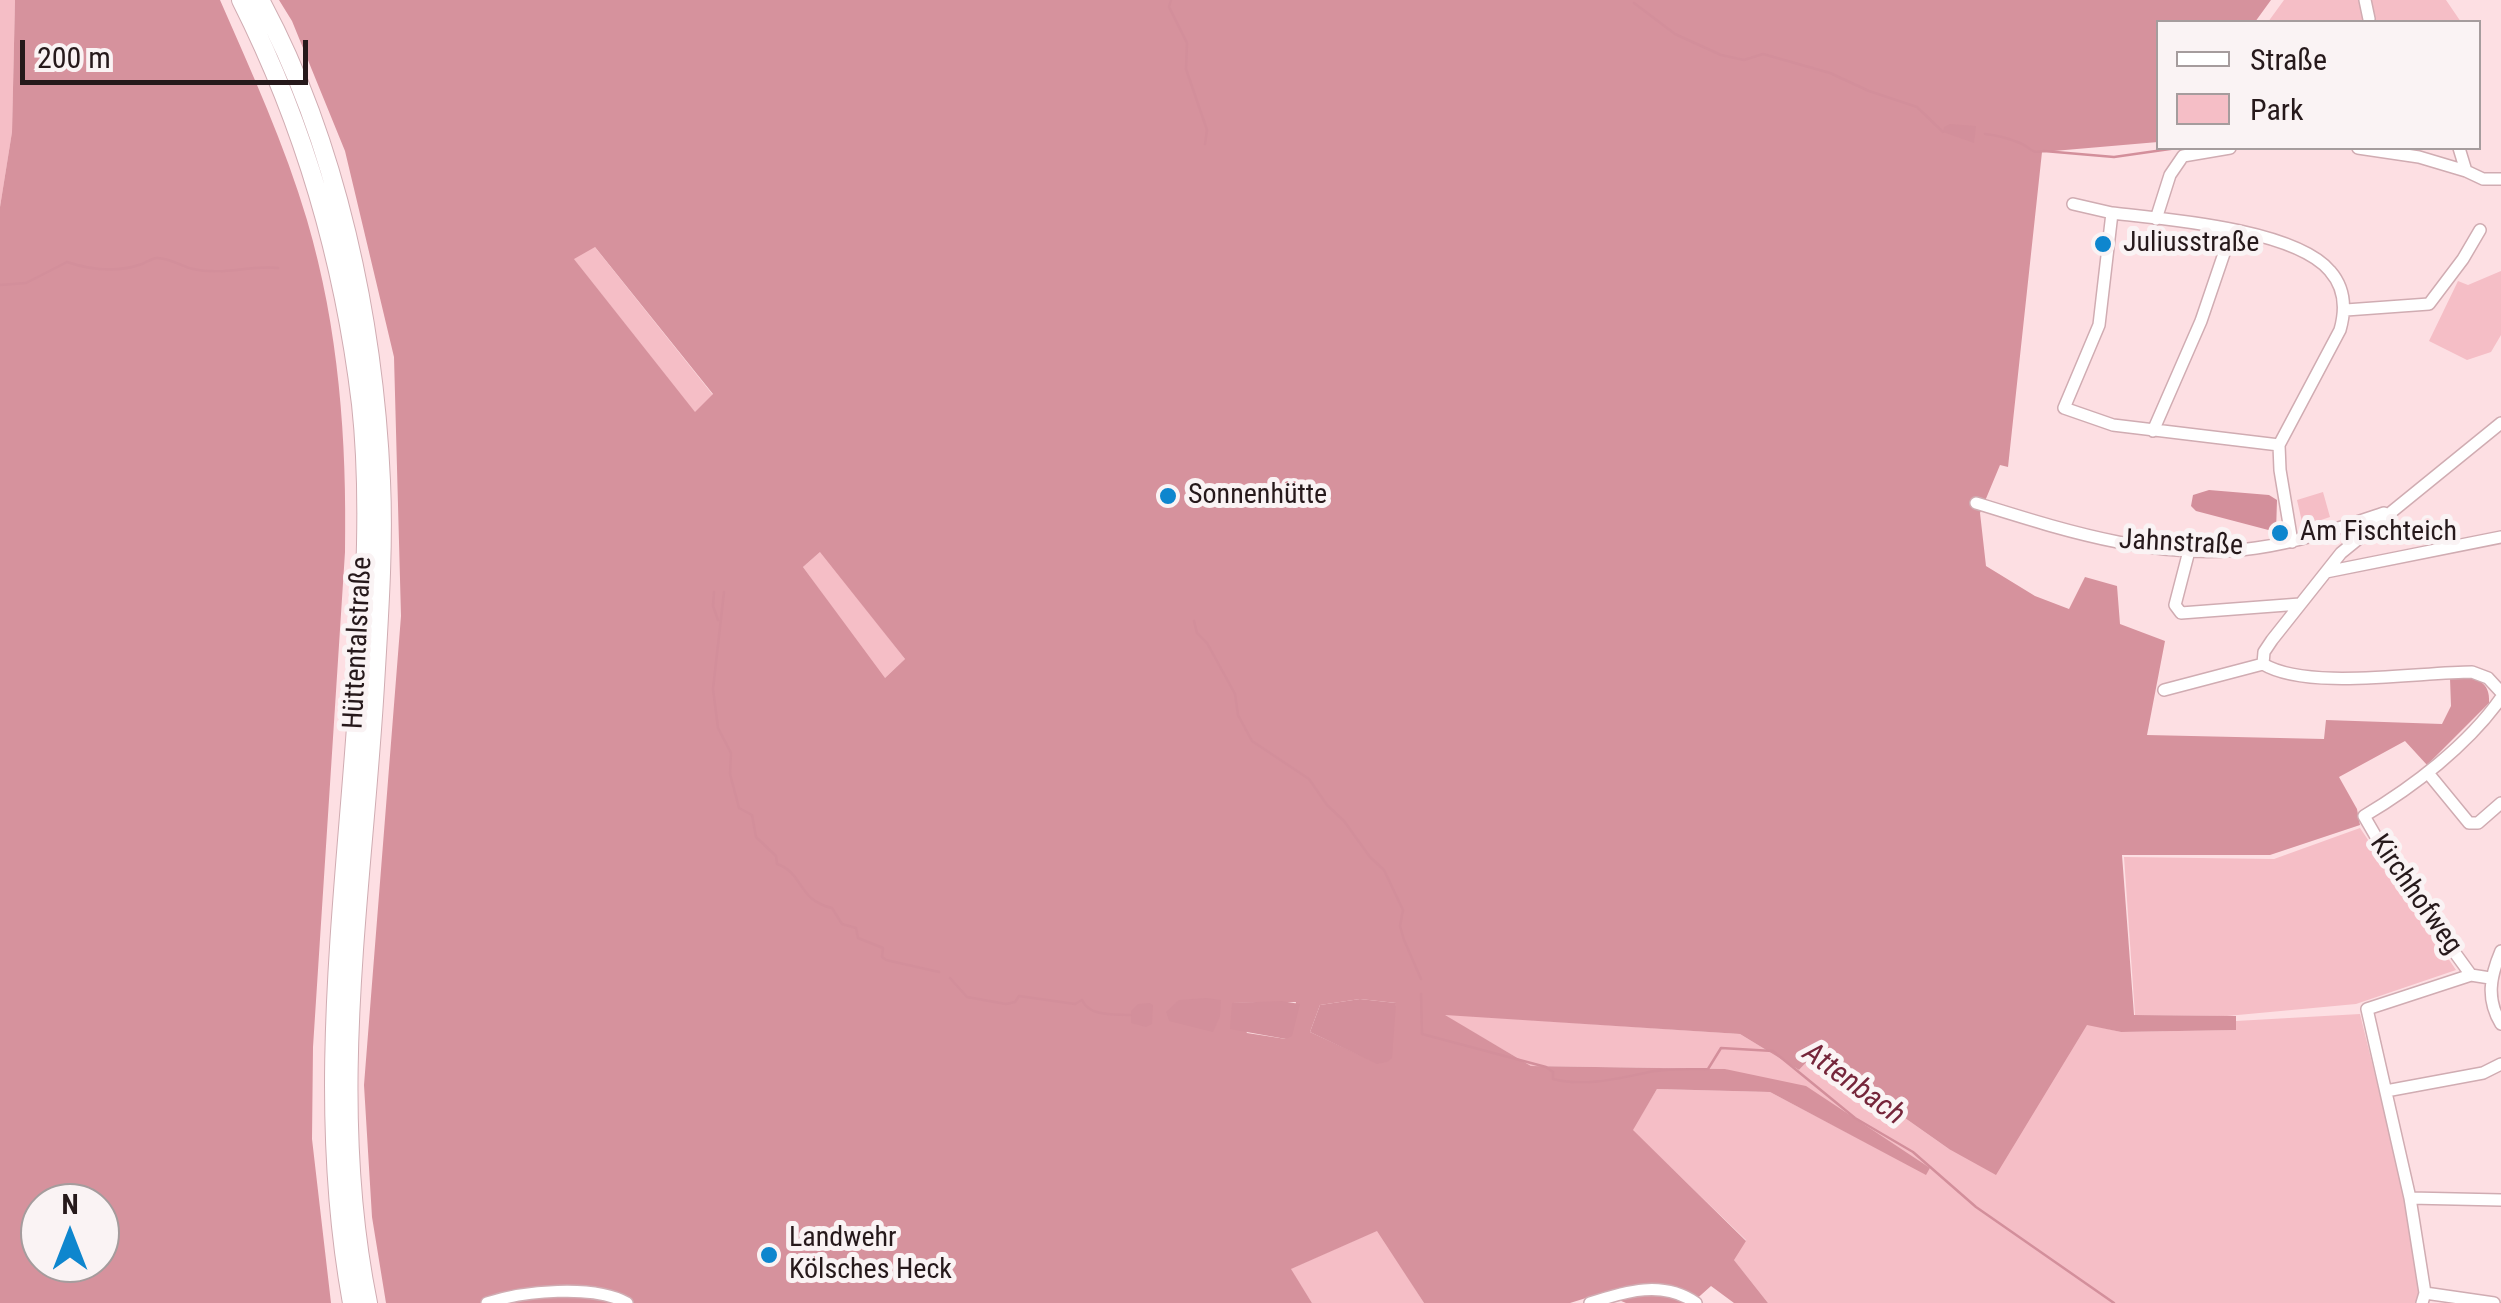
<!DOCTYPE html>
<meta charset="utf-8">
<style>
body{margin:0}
#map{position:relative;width:2501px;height:1303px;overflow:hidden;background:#fddfe3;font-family:"Roboto Condensed",sans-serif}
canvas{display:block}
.legend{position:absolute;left:2156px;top:20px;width:325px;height:130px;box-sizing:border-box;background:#faf3f4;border:2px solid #a59c9d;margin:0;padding:12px 18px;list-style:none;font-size:30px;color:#26191b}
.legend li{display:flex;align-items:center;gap:20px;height:50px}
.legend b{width:50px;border:2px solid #a59c9d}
.north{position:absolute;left:20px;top:1183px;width:100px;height:100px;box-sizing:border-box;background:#faf3f4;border:2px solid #a59c9d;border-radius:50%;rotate:0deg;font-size:28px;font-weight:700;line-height:40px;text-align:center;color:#26191b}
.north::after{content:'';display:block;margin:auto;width:35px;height:45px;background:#0e86ce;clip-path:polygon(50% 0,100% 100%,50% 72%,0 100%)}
.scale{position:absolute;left:20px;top:40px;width:288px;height:45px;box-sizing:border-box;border:5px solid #26191b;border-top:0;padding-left:12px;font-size:30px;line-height:35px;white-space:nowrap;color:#26191b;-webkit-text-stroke:8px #faf3f4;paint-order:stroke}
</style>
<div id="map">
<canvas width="2501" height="1303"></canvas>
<ul class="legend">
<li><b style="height:12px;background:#fff"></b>Straße</li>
<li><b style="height:28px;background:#f5bec6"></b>Park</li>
</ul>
<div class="north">N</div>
<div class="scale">200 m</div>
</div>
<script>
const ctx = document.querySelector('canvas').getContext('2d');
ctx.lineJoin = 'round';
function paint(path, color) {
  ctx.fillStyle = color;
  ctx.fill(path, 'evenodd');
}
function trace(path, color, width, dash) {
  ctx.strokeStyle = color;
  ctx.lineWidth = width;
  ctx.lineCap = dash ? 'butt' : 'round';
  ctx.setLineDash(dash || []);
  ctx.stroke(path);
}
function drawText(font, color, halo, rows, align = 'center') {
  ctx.font = font + ' "Roboto Condensed",sans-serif';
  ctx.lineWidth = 10;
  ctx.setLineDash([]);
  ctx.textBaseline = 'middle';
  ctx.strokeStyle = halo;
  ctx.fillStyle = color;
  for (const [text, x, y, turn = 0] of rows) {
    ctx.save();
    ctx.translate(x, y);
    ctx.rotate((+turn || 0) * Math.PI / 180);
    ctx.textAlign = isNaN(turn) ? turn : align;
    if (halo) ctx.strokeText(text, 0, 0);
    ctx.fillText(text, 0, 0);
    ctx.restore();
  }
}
paint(new Path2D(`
 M0,0h15l-3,132 -12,75z
 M2284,0h162l15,22h-193z
 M594,246l119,149 -18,18 -122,-155z
 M2501,271v64l-10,17 -24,8 -38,-19 29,-60 10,4z
 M2323,492l7,25 -27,9 -6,-26z
 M821,551l84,108 -21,20 -81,-112z
 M2360,828l96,142 -100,34 -129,12 -92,-1 -11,-158 150,2z
 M1442,1014l298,20 59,36 15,-16 135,95 138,-125 34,8 115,-2v-9l124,-7 46,186 16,97 -2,6h-652l-35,-44 13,-19 -114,-110 25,-41 113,3 156,82 4,-6 -205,-99 -194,-3z
 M1378,1230l46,73h-112l-22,-34z`), '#f5bec6');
paint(new Path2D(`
 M15,0h205c31,71 65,145 87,220 32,109 40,220 38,332l-32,495 -1,92 19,164h-331v-1096l12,-75zM40,1203h60v60h-60z
 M279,0h1992l-16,22h-97v120l-116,10 -34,315 -8,-2 -20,48 6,53 49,30 34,13 16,-32 32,9 3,38 45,17 -18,94 177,4 2,-19 116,4 9,-18 -1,-28c20,-1 41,-1 39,25l-62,62 -22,-24 -66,36 18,32 3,16 -90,30h-148l12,160 102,1v14l-115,2 -34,-7 -91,150 -47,-26 -135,-95 -15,16 -59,-36 -295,-19 86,51 194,3 81,17 124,82 -4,7 -156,-83 -113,-3 -24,41 113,111 -12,19 34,43h-34l-23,-17 -19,17h-66l-24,-10 -32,10h-146l-47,-72 -86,38 21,34h-926l-14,-86 -8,-132 37,-469 -7,-259 -49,-206 -53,-130zM595,247l118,147 -18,18 -121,-153zM820,552l85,107 -20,19 -82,-111zM1360,999l36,4 -19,60 -67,-31 10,-27zM1296,1002l-10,37 -39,-6 -14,-30z`), '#d6929d');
paint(new Path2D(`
 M1950,124l26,2 -2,17 -31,-11 1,-5z
 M2209,490l60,5 8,5 -1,32 -80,-21 -5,-5 2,-11z
 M1206,998l15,2 -1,16 -7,16 -44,-11 -3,-9 13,-12z
 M1360,999l36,4 -4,55 -5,4 -10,2 -67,-32 10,-27z
 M1281,1001l19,3 -8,32 -6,3 -56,-10 2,-26z
 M1150,1003l3,2 -1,19 -6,3 -15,-4v-12l7,-7z`), '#d38f9b');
trace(new Path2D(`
 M1171,0l-2,7 18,36 -1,26 21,61 -2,14
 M1634,3l41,31 46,21 23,5 19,-6 67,19 39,18 48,16 26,25
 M1985,134c11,1 25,5 35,9 12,5 10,11 24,8l70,6 63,-9
 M0,285l26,-2 41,-21c24,8 50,11 75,2 5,-2 9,-5 14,-6 12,-1 25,8 37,11 29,7 56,-4 85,-1
 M714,592l-1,14 5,14
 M724,592l-11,97 5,39 13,25 -1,21 9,34 13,7 4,22 20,19 1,8c27,9 20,36 55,44l10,16 14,4 2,10 25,10 -1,9 4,3 53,12
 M1194,621l3,12 10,10 28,51 3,21 14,26 57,38 18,26 17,16 26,36 14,13 19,40 -3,16 4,14 17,39
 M950,978l17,19 39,7 9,-2 4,-6 56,8 7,-4c8,17 31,14 48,15
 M1421,994l1,40 124,33 7,5v7c31,8 62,0 92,-6 20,-5 43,-3 63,-4l13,-21 52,3 82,67 58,34 63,55 138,96`), '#d38f9b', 2.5);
const minor = new Path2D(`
 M2365,0l4,19
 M2358,148l61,9 47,14
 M2459,148l7,23 17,8h18
 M2073,204l39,9 -13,112 -35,83 49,17 166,20
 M2112,213c53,6 183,16 218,58 15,17 16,38 10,59l-61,115 1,25 12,72
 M2156,219l14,-44 13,-19 47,-8
 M2346,310l83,-6 34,-45 17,-29
 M2501,423l-160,130 -69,87 -8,12 -1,12c45,27 156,8 209,8l16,6 13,14
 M2153,431l48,-110 31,-91
 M1976,503c90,28 185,59 280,45 44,-6 86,-21 128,-35
 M2189,551l-14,54 6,8 119,-9
 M2326,572l175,-35
 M2164,690l99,-26
 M2428,773l41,50h9l23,-20
 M2501,951c-11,26 -15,48 0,73
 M2471,975l-74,-102 -33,-57c49,-29 104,-71 137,-118
 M2386,1091l97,-18 18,-9
 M2410,1198l91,2
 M2425,1293l69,10
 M487,1303c35,-12 107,-19 140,0
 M1590,1303c36,-12 73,-23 106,0
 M2422,1303l3,-10 -15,-95 -43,-189 104,-34 19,3`);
const highway = new Path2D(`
 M241,0c64,127 103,263 120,404 10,92 4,188 -2,280 -13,208 -45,412 -7,619
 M260,0c77,142 114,321 121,481 3,67 -2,136 -6,204 -12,206 -49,412 -7,618`);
trace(minor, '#d0acb2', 14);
trace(highway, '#d0acb2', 20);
trace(minor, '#fff', 11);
trace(highway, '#fff', 18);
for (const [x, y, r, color] of [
 [2103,244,10,"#0e86ce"],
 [1168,496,10,"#0e86ce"],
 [2280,533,10,"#0e86ce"],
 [769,1255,10,"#0e86ce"]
]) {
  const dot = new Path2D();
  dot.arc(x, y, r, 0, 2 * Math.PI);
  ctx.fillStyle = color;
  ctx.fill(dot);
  trace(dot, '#faf3f4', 4);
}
drawText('28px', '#26191b', '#faf3f4', [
 ["Juliusstraße",2123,244],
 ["Sonnenhütte",1188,496],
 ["Am Fischteich",2300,533],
 ["Landwehr",789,1239],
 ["Kölsches Heck",789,1271]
], 'left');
drawText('28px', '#26191b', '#faf3f4', [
 ["Jahnstraße",2181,544,3],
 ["Hüttentalstraße",359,643,-87],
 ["Kirchhofweg",2415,895,55]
]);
drawText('italic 30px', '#75253a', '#faf3f4', [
 ["Attenbach",1853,1085,36]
]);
</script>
